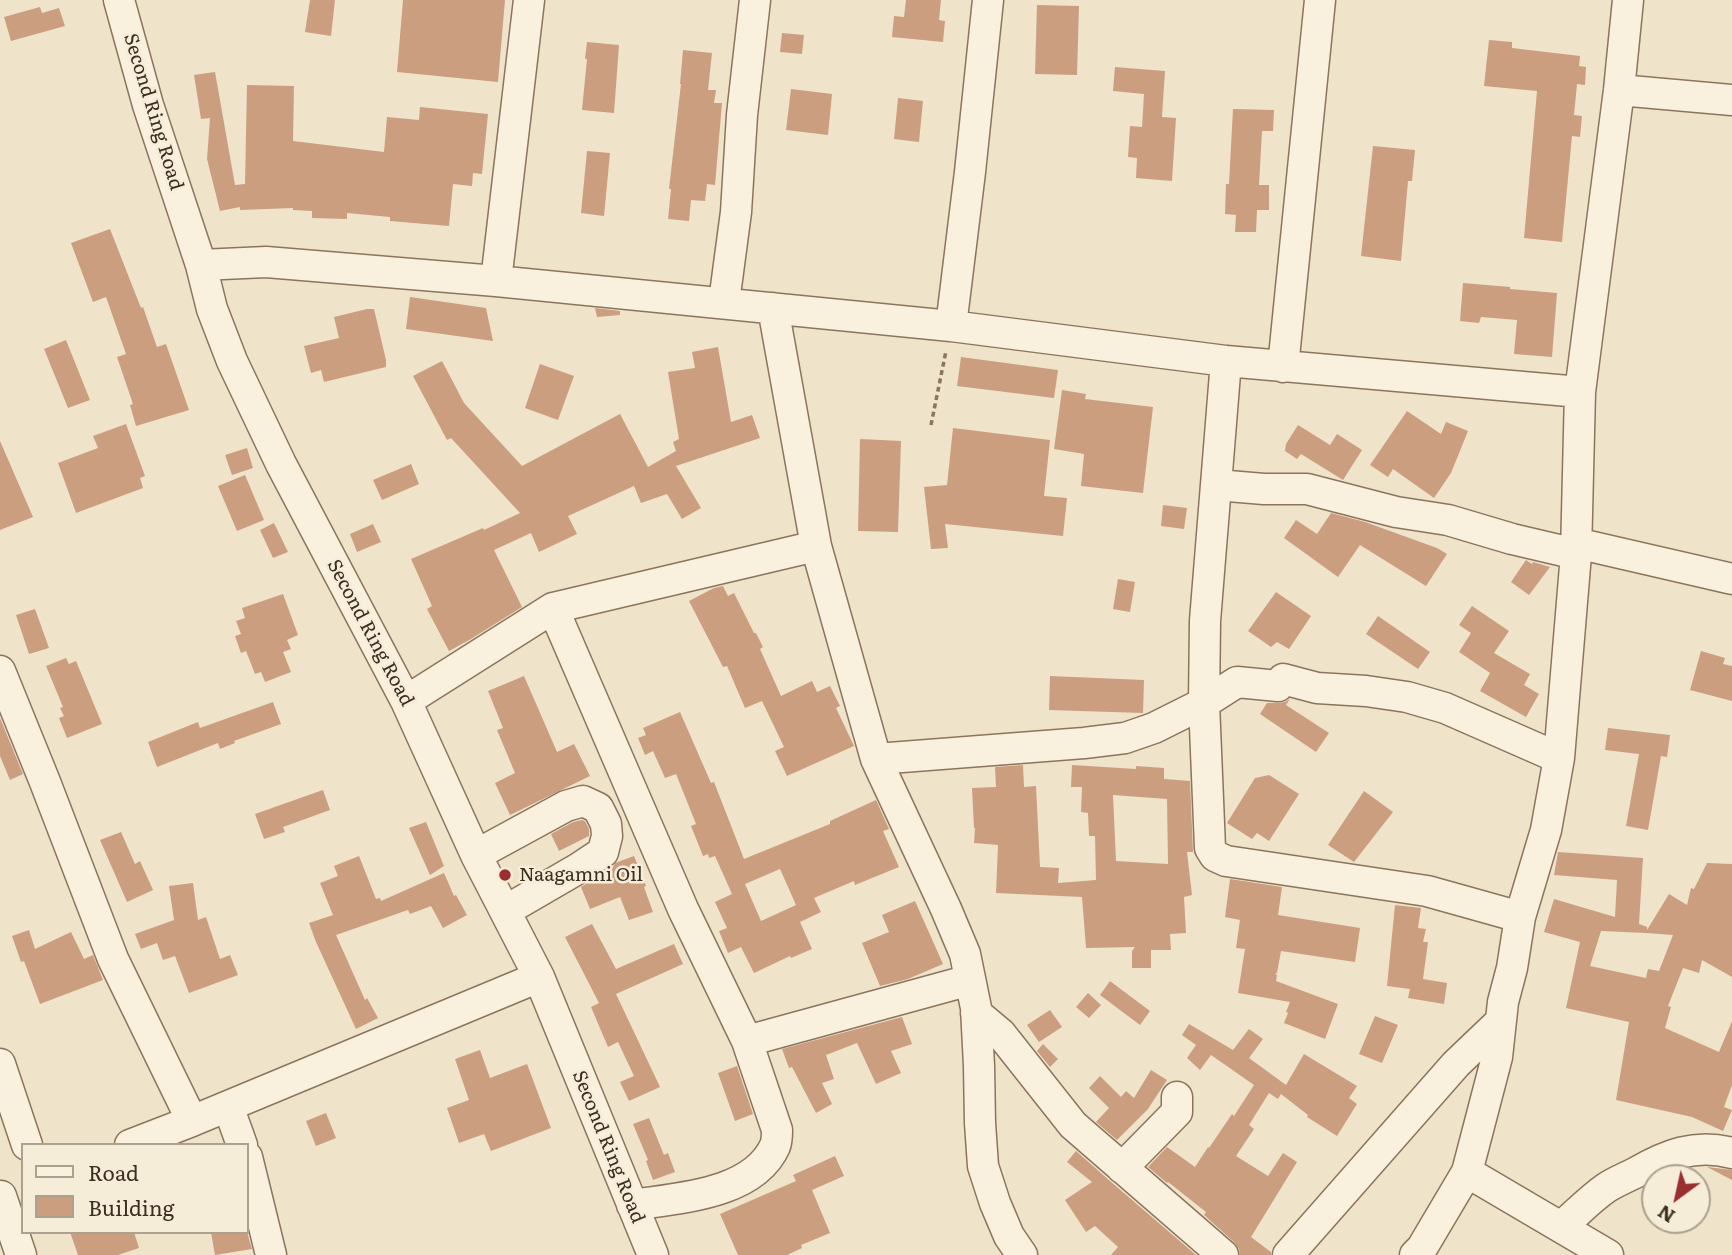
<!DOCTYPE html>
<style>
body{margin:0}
#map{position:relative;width:1732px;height:1255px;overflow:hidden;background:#efe3c9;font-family:Literata,serif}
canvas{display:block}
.legend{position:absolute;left:21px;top:1143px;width:228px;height:91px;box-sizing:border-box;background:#f6edd9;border:2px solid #aca18f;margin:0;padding:9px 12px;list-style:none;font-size:21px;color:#3c2e21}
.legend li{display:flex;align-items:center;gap:14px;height:35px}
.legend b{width:35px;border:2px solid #aca18f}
.north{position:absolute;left:1641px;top:1164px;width:70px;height:70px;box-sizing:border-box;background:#f6edd9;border:2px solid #aca18f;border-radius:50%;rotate:213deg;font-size:19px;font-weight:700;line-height:28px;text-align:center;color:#3c2e21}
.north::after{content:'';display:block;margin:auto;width:24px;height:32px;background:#9a2e30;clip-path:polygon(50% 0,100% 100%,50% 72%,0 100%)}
</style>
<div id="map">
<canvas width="1732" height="1255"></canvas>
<ul class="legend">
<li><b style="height:9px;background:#f9f0dd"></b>Road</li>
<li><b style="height:19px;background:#cc9e80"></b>Building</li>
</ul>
<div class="north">N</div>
</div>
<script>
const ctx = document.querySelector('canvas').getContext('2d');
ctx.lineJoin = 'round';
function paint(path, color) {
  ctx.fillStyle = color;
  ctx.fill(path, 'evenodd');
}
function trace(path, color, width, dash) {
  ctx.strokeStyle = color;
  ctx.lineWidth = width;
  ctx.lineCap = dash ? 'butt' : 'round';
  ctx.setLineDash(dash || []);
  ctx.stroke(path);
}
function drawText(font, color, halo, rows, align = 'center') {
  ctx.font = font + ' Literata,serif';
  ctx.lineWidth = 5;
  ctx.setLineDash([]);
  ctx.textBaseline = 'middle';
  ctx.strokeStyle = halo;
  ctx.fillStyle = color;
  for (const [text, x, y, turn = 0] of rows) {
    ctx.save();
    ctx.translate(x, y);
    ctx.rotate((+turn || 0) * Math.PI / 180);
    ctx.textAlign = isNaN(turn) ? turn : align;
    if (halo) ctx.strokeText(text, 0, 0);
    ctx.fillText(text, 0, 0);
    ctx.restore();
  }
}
paint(new Path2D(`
 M310,0h25l-4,36 -26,-4z
 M403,0h102l-7,82 -101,-10z
 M906,0h35l-2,20 6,1 -2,21 -51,-5 2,-21 10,1z
 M1037,5l42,1 -2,69 -42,-1z
 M40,7l2,6 17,-5 6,18 -54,15 -7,-24z
 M782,33l22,2 -2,19 -22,-2z
 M1489,40l23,2v6l68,8 -1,10 7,1 -1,18 -8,-1 -3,31 8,1 -2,21 -8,-1 -10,106 -38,-4 13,-147 -53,-5z
 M587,42l32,3 -5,68 -32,-3 5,-51h-2z
 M683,50l29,3 -4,37h8l-2,13h8l-7,82 -8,-1 -2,17 -14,-1 -2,21 -21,-2 3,-30h-2l12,-105h-1z
 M1115,67l50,4 -3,46 14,1 -4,63 -36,-3 1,-20 -9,-1 2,-31 12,1 2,-33 -31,-3z
 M215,72l20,113 10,-1 2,-99 47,1 -1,55 91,11 3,-35 32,3 1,-13 68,7 -6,60 -9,-1 -1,13 -19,-2 -4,42 -59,-5v-4l-43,-4v6l-35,-1v-7l-19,-1v-2l-53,2v-3l-20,4 -13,-52 3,-41 -9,1 -7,-44z
 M791,89l41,5 -4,41 -42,-5z
 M898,98l25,3 -4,41 -25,-3z
 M1233,109l41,1 -1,21h-11l-3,54h10v25h-12l-1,22h-21l1,-17 -11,-1 1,-30h3z
 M1373,146l42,4 -3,31h-4l-7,80 -40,-5z
 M587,151l23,2 -6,63 -23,-3z
 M110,229l31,79 2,-1 14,40 9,-3 23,66 -53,16 -6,-21 3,-1 -16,-47 9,-3 -20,-57 -13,5 -22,-59z
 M1463,283l47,4v2l47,4 -5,64 -38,-3 3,-34 -36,-3 -2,6 -19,-2z
 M410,297l76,11 7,33 -87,-12z
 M595,308l25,3v4l-23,2z
 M367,309h7l12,51v7l-62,15 -3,-12 -10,3 -7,-27 35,-8 -5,-21z
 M66,340l24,60 -22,8 -24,-59z
 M718,347l13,75 21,-7 8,23 -84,28 25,42 -19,11 -15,-25 -26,9 -7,-17 -66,30 9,18 -38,18 -8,-19 -37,17 28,57 -51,32 -22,12 -22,-42 5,-3 -21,-47 72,-31 1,2 36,-17 -69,-75 -4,2 -34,-64 29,-15 22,42 58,63 98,-52 28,53 28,-16 -3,-9 6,-3 -11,-67 27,-4 -3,-16z
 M961,357l97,13 -4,28 -97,-12z
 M540,364l34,12 -16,44 -33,-12z
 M1062,390l24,4 -1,5 68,8 -10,86 -62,-7 3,-32 -30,-5z
 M1407,411l34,23 5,-12 22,9 -17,42 -17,25 -41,-29 -5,8 -18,-12z
 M126,424l19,52 -5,2 3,10 -67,25 -18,-50 40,-15 -5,-12z
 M1298,425l32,20 7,-11 25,16 -19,30 -42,-26 -4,5 -12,-8 1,-7z
 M953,428l97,12 -6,56 23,2 -4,38 -118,-12 3,24 -17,1 -7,-62 23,-2z
 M860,439l41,2 -3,91 -40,-1z
 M0,441l33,76 -33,13z
 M247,448l6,20 -21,7 -7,-20z
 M411,464l8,20 -37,16 -9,-20z
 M245,475l19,45 -27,11 -19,-45z
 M1163,505l24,3 -3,21 -23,-3z
 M1331,513l34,9 72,26 10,6 -21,32 -66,-41 -22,32 -54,-39 12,-18 21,14z
 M274,523l14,29 -15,6 -13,-28z
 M373,524l8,18 -24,10 -7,-18z
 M1526,560l6,4 1,-2 17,5 -21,28 -18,-13z
 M1118,579l17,3 -5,30 -17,-3z
 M723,586l5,10 6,-3 20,40h2l7,14 -3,2 21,47 31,-15 5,11 13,-6 10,20 -4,2 18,38 -67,30 -12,-25 9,-4 -22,-46 -17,7 -18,-42 -4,1 -34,-66 25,-13z
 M1276,592l35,24 -22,33 -12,-7 -6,5 -23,-16z
 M283,594l15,41 -11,5 4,9 -8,3 8,20 -26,10 -4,-10 -6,2 -9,-23 -5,2 -6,-17 6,-2 -5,-13 9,-3 -3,-10z
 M1472,606l37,25 -15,22 36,21 -6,11 15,9 -13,23 -46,-26 10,-18 -31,-21 12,-19 -12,-8z
 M35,609l14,39 -20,6 -13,-39z
 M1378,616l52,36 -12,17 -52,-35z
 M1701,651l24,7 -2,6 9,2v35l-42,-11z
 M66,658l3,6 7,-3 26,63 -35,14 -8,-20 5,-2 -4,-8 3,-1 -17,-41z
 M524,676l33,76 17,-8 16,32 -80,39 -15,-32 20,-10 -18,-43 6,-2 -15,-37z
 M1050,676l94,4 -1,33 -94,-3z
 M1290,699l-4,6 43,28 -13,19 -56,-38 7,-11h10l8,-1z
 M273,702l8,22 -47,17 1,2 -15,6 -2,-6 -61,24 -9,-25 50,-20 2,6z
 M680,712l31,71 3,-1 30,77 86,-35v-3l46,-21 13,29 -6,2 16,36 -44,18 -1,-4 -40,17 7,14 -21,10 12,27 -21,9 -1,-2 -36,17 -13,-26 -13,6 -9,-22 8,-3 -12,-26 17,-8 -17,-38 -6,2 -1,-4 -5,2 -12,-30 5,-2 -20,-50 -11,4 -12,-27 -8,4 -7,-17 8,-3 -3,-7zM780,869l16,36 -35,16 -16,-37z
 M0,718l23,56 -13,6 -10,-24z
 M1608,728l62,7 -3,22 -6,-1 -13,74 -22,-4 13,-72 -34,-4z
 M1023,765l1,22 12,-1 4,81 19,1 -1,15 38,-3 -1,-44h-6l-1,-23 -7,-1 1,-25h-11l1,-22 64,4v-3l28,2v11l26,2 3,71h-6l5,43 -8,2 2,36 -16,1 1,16h-20v18h-19v-17l3,-4 -49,1 -4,-51 -86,-4 2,-48 -24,-2 1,-15h-1l-2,-40 24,-1 -1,-20zM1113,795l54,4 1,65 -52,-3z
 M1269,775l30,19 -30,47 -12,-8 -5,6 -25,-16 28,-45z
 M323,790l7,20 -47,17 2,5 -21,7 -9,-25z
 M1364,791l29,21 -39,50 -26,-17z
 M582,820l3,1 4,8v7l-30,15 -8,-17 22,-12z
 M426,822l18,44 -14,9 -21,-47z
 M121,832l14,32 5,-3 13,29 -26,12 -27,-62z
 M1558,852l85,6 -4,66 8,3v3l22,-36 18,11 4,-17 3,1 13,-26 25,1v113l-30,-17 -3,13 -16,-5 -15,38 3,1 -6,21 54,24 13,-31v64l-8,22 8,3 -9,21 -31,-14 -76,-17 13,-78 -63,-14 14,-66 -36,-10 10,-33 61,18 2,-37 -63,-5zM1601,931l45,2 27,2 -14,36 -11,-2 -2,9 -56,-12z
 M359,856l17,43 4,-1 1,3 63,-28 10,23 2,-1 11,20 -24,13 -12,-22 -21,8 -2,-4 -72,25 29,65 2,-2 11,20 -22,11 -40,-87 -7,-19 24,-8 -13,-32 18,-7 -4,-10z
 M634,856l12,30 -2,1 9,25 -24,8 -9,-23 -30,12 -9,-22 32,-20 2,-4z
 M1230,879l52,8 -4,28 82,13 -5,34 -74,-11 -4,22 -2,1 2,1 -1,6 62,23 -13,35 -41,-16 4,-10 -2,-1 4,-10 -52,-9 7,-44 -9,-1 4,-28 -15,-3z
 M193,883l5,37 8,-3 14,42 10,-4 8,20 -49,18 -14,-37 -12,4 -6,-17 -16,6 -6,-15 39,-14 -5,-34z
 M915,901l28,63 -35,15 -28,7 -18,-43 27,-11 -7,-17z
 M1395,905l26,3 -3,20 8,1 -3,13h5l-5,37 24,4 -3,21 -36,-6 2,-9 -23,-3z
 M592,924l24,45 58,-25 9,20 -67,30 44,93 -31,14 -9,-19 14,-6 -16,-34 -10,5 -17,-40 8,-4 -34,-66z
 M29,930l6,19 36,-17 13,27 9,-4 10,25 -63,24 -16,-43 -3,1 -9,-26z
 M1110,981l40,30 -10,14 -40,-30z
 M1088,993l13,12 -12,13 -13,-11z
 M1050,1010l12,17 -23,15 -12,-17z
 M1375,1016l23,9 -16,38 -23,-9z
 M902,1017l10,27 -21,7 10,22 -25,11 -19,-41 -31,12 8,24 -12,4 10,21 -16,9 -24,-46 -3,1 -7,-19z
 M1189,1024l44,26 16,-21 14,10 -14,19 37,27 18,-31 53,32 -8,12 8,6 -20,32 -30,-19 1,-2 -27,-21 -3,5 -9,-6 -20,32 5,4 -18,27 32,20 15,-23 14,9 -46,75 20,15v3h-31l-1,-6 -5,-7 -30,-27 2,-3 -38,-30 -1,1 -19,-16 19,-20 28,20 13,-20 1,1 23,-34 2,2 20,-31 -43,-30 -11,15 -13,-12 9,-13 -14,-10z
 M1043,1044l15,15 -8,8 -13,-16z
 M480,1050l10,28 37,-14 24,64 -60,23 -7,-17 -25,9 -12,-35 22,-8 -14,-41z
 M737,1066l16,48 -18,7 -17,-48z
 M1151,1070l16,10 -19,29 -31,31 -21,-18 13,-14 -20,-20 11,-12 21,21 5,-6 8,7z
 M326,1113l10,25 -20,8 -10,-25z
 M649,1118l15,37 4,-2 7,19 -22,8 -7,-19 2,-1 -15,-36z
 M1076,1151l34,30 86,74h-85l7,-8 -23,-21 -9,6 -21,-32 27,-18 -25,-20z
 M835,1156l9,20 -32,14 18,43 -29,12 1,3 -15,7h-49l-18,-41 76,-33 -3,-6z
 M1707,1167l25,3v10z
 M70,1232h64l5,16 -21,7h-40z
 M211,1232h36l5,17 -37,6z`), '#cc9e80');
const minor = new Path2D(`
 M119,0l29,105 53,160 11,44 20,52 49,103 125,237 70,154 63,122 114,278
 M1619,90l113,10
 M201,265l65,-3 230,19 455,45 275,35 354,31
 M496,281l33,-281
 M724,302l12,-90 6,-97 13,-115
 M773,308l43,238 60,213 70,150 19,45 11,54 3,58 1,57 3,43 12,37 14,33 13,19
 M951,326l19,-154 18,-172
 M1226,361l-21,260 -1,82 6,145 5,8 11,5 201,30 93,26
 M1283,367l37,-367
 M1216,485l48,4h43l89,23 52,8 64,19 64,15
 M1576,543l156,36
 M553,608l130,301 64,132 30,89c0,5 0,11 -2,16 -22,49 -98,52 -143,59
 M0,671l45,111 68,177 79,162
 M406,701l147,-93 263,-62
 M876,759l208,-16 41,-5 29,-10 50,-25 33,-21 41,4 5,-7 34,9 49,3 41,6 38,11 114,50
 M476,855l90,-49 17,-5 15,7 8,16 1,12 -4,16 -24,16 -74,43
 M976,1013l25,21 72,91 150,130
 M747,1041l223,-61
 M0,1064l27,81
 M228,1106l14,39
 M130,1145l62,-24 347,-144
 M247,1157l24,98
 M1122,1168l55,-56v-15
 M1467,1172l141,83
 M1,1196l20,59
 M1561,1227c15,-13 29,-28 45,-39 9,-6 19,-10 29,-15 31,-18 60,-30 97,-20
 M1288,1255l168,-191 45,-43
 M1415,1255l7,-7 45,-76 30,-115 6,-55 9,-34 8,-51 26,-87 13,-72 17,-204 4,-162 39,-302 9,-90`);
trace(minor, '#8b755e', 33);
trace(new Path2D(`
 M931,425l15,-74`), '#8b755e', 3.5, [5, 3.5]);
trace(minor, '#f9f0dd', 30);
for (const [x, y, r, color] of [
 [505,875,7,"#9a2e30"]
]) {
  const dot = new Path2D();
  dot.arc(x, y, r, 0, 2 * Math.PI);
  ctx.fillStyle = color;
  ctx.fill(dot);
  trace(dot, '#f6edd9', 2.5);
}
drawText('19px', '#3c2e21', '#f6edd9', [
 ["Second Ring Road",153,112,73],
 ["Second Ring Road",370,633,62],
 ["Second Ring Road",608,1147,68]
]);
drawText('19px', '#3c2e21', '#f6edd9', [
 ["Naagamni Oil",519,875]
], 'left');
</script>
